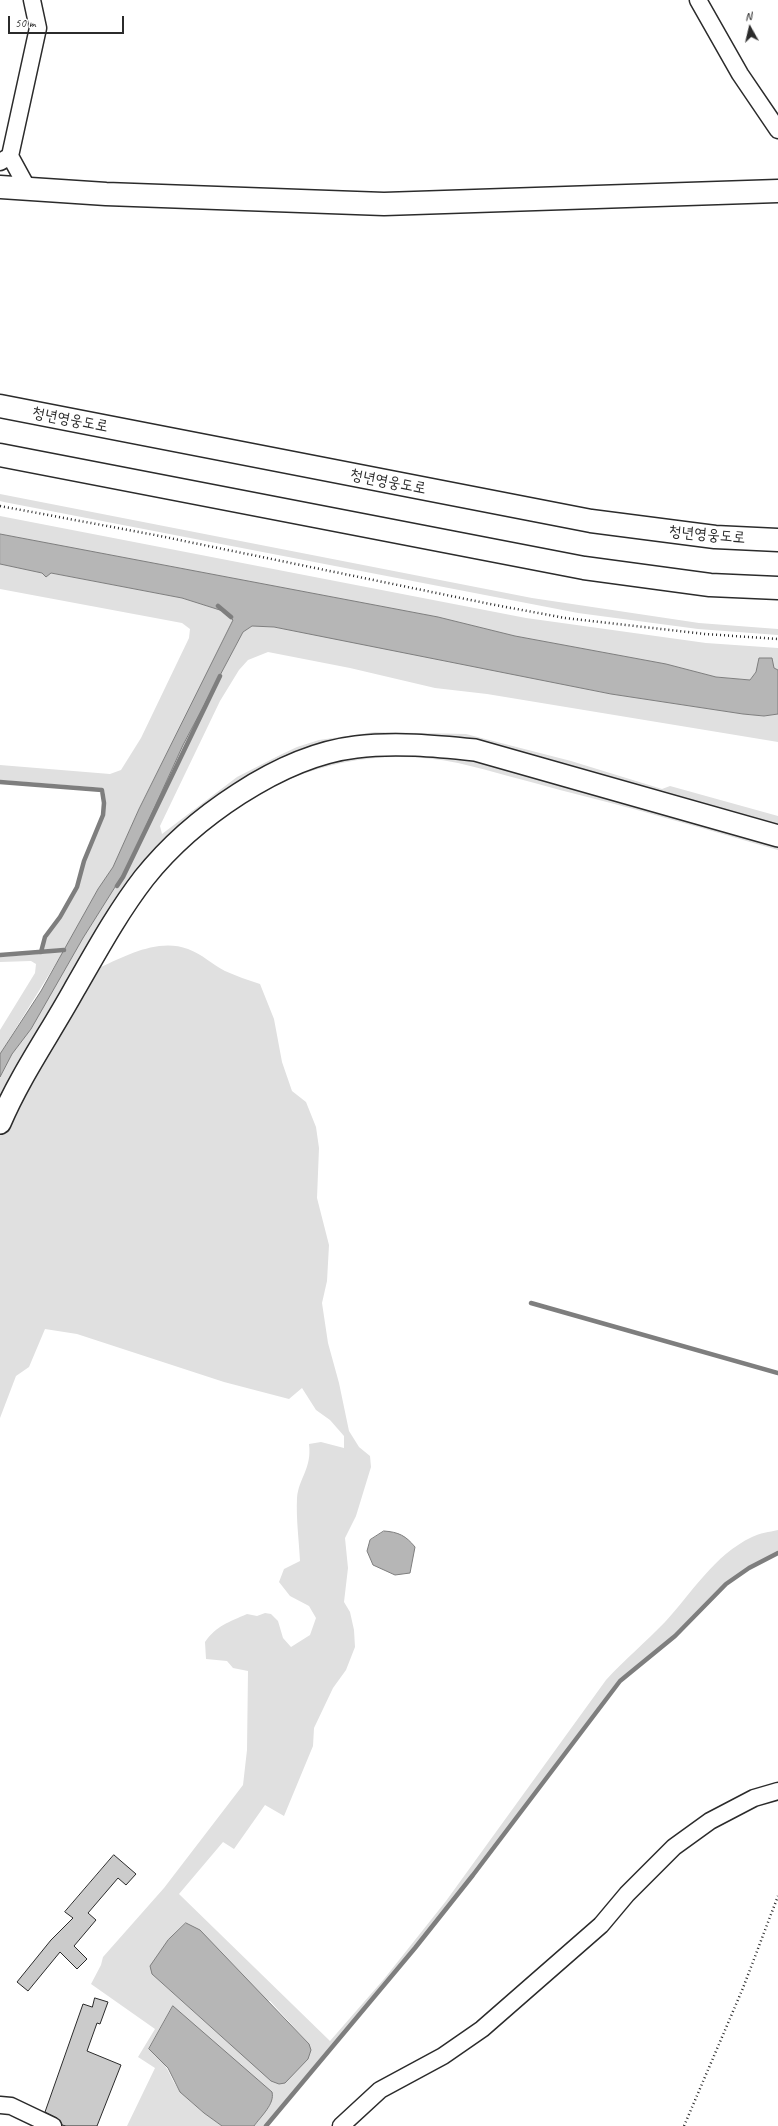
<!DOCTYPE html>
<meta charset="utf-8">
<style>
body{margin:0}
#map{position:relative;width:778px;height:2126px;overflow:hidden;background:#fff;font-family:Caveat,sans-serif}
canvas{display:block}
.north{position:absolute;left:730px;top:8px;width:40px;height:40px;-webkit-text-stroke:3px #fff;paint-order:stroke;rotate:352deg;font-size:11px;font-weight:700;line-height:16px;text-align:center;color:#2b2b2b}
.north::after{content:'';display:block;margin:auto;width:14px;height:18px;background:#2b2b2b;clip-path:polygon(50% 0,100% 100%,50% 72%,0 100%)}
.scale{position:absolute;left:8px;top:16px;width:116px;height:18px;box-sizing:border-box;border:2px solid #2b2b2b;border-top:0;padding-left:5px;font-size:12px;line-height:14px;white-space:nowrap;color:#2b2b2b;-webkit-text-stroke:3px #fff;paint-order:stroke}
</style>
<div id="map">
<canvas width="778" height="2126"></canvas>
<div class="north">N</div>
<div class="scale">50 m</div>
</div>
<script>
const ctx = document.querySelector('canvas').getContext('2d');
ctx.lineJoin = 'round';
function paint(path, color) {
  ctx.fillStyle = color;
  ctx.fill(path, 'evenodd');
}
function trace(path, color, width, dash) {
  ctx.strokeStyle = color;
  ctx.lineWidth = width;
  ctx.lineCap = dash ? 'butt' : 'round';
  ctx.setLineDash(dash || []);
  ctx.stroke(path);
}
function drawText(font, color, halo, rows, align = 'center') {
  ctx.font = font + ' Caveat,"Poor Story",sans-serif';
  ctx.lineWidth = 3;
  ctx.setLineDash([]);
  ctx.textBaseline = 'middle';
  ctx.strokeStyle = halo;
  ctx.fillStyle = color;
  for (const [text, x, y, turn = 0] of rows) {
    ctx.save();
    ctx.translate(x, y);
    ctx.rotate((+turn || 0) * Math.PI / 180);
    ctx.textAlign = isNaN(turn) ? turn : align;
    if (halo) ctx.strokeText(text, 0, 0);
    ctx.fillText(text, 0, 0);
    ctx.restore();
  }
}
paint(new Path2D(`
 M0,494l532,104 167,25 79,6v6l-80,-6 -120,-16 -574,-111 -4,-1z
 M0,516l526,102 180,25 72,5v22l-4,-2 -18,4 -6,8 -34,-3 -50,-13 -151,-28 -77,-19 -438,-83z
 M0,564l42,9 4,4 4,-4 132,25 41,13 10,9 -94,189 -26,58 -15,22 -33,59 -22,2c6,-23 25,-40 35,-62 3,-8 4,-18 7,-26 8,-25 25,-47 19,-74l-104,-8v-15l110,9 11,-4 20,-32 48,-100 1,-9 -8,-6 -182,-34z
 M252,626l21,1 51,9 287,58 132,20 21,2 14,-2v28l-291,-48 -52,-6 -85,-20 -82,-16 -20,8 -9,10 -19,31 -60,125 2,8 75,-57 43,-22 17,-8 22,-7 56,-8 91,2 105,27 91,28 8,-3 108,30v10l-263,-74 -180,-11 -32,8 -42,19 -54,35 -49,43 -22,25 -37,54 -76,129 -23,42v-19l12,-23 19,-25 52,-91 49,-78 10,-25 41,-90 60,-113z
 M356,755h100l322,88v7c-73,-21 -145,-42 -218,-60 -34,-9 -68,-19 -102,-27 -101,-20 -191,12 -266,79 -31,28 -78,87 -91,125 26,-12 58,-29 87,-18 14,5 25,16 37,22 11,5 23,9 35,13l14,35 8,43 10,29 14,11 10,25 3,21 -2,50 12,47 -2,36 -5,22 6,40 11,40 10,48 10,16 11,9 1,11 -15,49 -11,22 3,30 -4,34 6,10 4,18 1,17 -9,23 -13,18 -19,40 -1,18 -29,70 -19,-11 -31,44 -11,-7 -44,52 151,147 54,-62 62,-78 160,-221c19,-21 40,-38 59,-58 27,-29 49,-67 87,-85 8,-4 17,-5 26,-7v22l-30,15 -23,16 -65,65 -41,31 -146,195 -59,74 -150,178h-10l17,-23 -117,-48c16,10 15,24 27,37 12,13 27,24 41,34h-95l28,-58 -17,-11 17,-28 -64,-45 10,-19 2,-8 61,-69 79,-103 4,-35 1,-79 -15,-3 -6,-7 -21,-2 -1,-17c11,-16 24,-20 42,-28l10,2 8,-3 6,1 7,7 5,17 8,9 19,-12 6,-17 -7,-12 -19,-10 -11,-14 5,-13 16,-8c-1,-21 -4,-42 -3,-63 2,-21 15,-29 12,-54l12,-2 23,6v-12l-14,-16 -14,-10 -14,-22 -13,11 -65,-17 -147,-48 -32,-5 -16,38 -13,9 -16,42v-283l13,-32 119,-201 74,-78 83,-50zM152,1974l118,27 39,43h-79z
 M63,952l-63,102v-24l35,-57 1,-9 -5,-3 -31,1v-5z`), '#e0e0e0');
const water = new Path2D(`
 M0,534l438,83 77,19 151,28 50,13 34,3 6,-8 3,-14h13l2,10 4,2v44l-14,2 -21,-2 -132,-20 -337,-67 -22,-1 -9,6 -60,113 -41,90 -10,25 -49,78 -52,91 -19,25 -12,23v-23l41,-63 57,-102 15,-22 26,-58 94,-189 -10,-9 -41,-13 -131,-25 -5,4 -4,-4 -42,-9z
 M384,1531c15,1 22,5 31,16l-5,26 -15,2 -22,-10 -6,-14 3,-11z
 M186,1923l14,7 109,114 2,6 -3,9 -23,24 -6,1 -8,-3 -119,-107 -2,-8 18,-26z
 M173,2006l99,86c3,12 -11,24 -18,34h-32l-18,-13 -24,-21 -12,-24 -19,-19z`);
paint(water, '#b6b6b6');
trace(water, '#7e7e7e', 1);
trace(new Path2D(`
 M218,606l13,11
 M0,782l102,8 2,13 -1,12 -19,46 -7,26 -17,30 -15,20 -4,15
 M117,886l6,-9 97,-201
 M0,955l64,-5
 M531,1303l247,70
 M266,2126l149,-178 58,-73 147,-194 55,-45 51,-52 23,-16 29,-15`), '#7e7e7e', 4.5);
const building = new Path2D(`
 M114,1855l22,19 -10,11 -8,-7 -30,35 8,7 -22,26 13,13 -10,10 -17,-17 -32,39 -11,-9 34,-42 22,-22 -8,-6z
 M95,1998l13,4 -8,22 -3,-1 -10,28 34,14 -24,61h-31l-4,-1 -5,-7 -12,-6 38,-108 9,3z`);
paint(building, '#cbcbcb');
trace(building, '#2b2b2b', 1);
const minor = new Path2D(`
 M698,0l42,74 38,56
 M10,156l18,33
 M0,162l10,-6 28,-128 -6,-28
 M0,2105l11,1 42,20
 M341,2126l39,-36 63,-34 39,-27 119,-104 26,-31 47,-47 36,-26 44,-23 24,-7`);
const tertiary = new Path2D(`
 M0,1123c20,-47 49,-88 74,-133 22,-38 43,-77 70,-112 47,-59 136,-122 212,-131 39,-5 80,-1 119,3l303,86`);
const primary = new Path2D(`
 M0,187l106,7 278,10 394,-13`);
const motorway = new Path2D(`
 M0,406l591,115 124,16 63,3
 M0,455l584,113 126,17 68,3`);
trace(minor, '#2b2b2b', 19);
trace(tertiary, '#2b2b2b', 24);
trace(primary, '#2b2b2b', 25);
trace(motorway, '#2b2b2b', 25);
trace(new Path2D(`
 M0,506l155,29 335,69 75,14 140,16 73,5
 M684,2126l59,-138 35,-92`), '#2b2b2b', 2.5, [1, 3]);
trace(minor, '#fff', 16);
trace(tertiary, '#fff', 21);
trace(primary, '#fff', 22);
trace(motorway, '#fff', 22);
drawText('16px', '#2b2b2b', '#fff', [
 ["청년영웅도로",70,420,11],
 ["청년영웅도로",388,482,11],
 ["청년영웅도로",707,535,5]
]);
</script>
